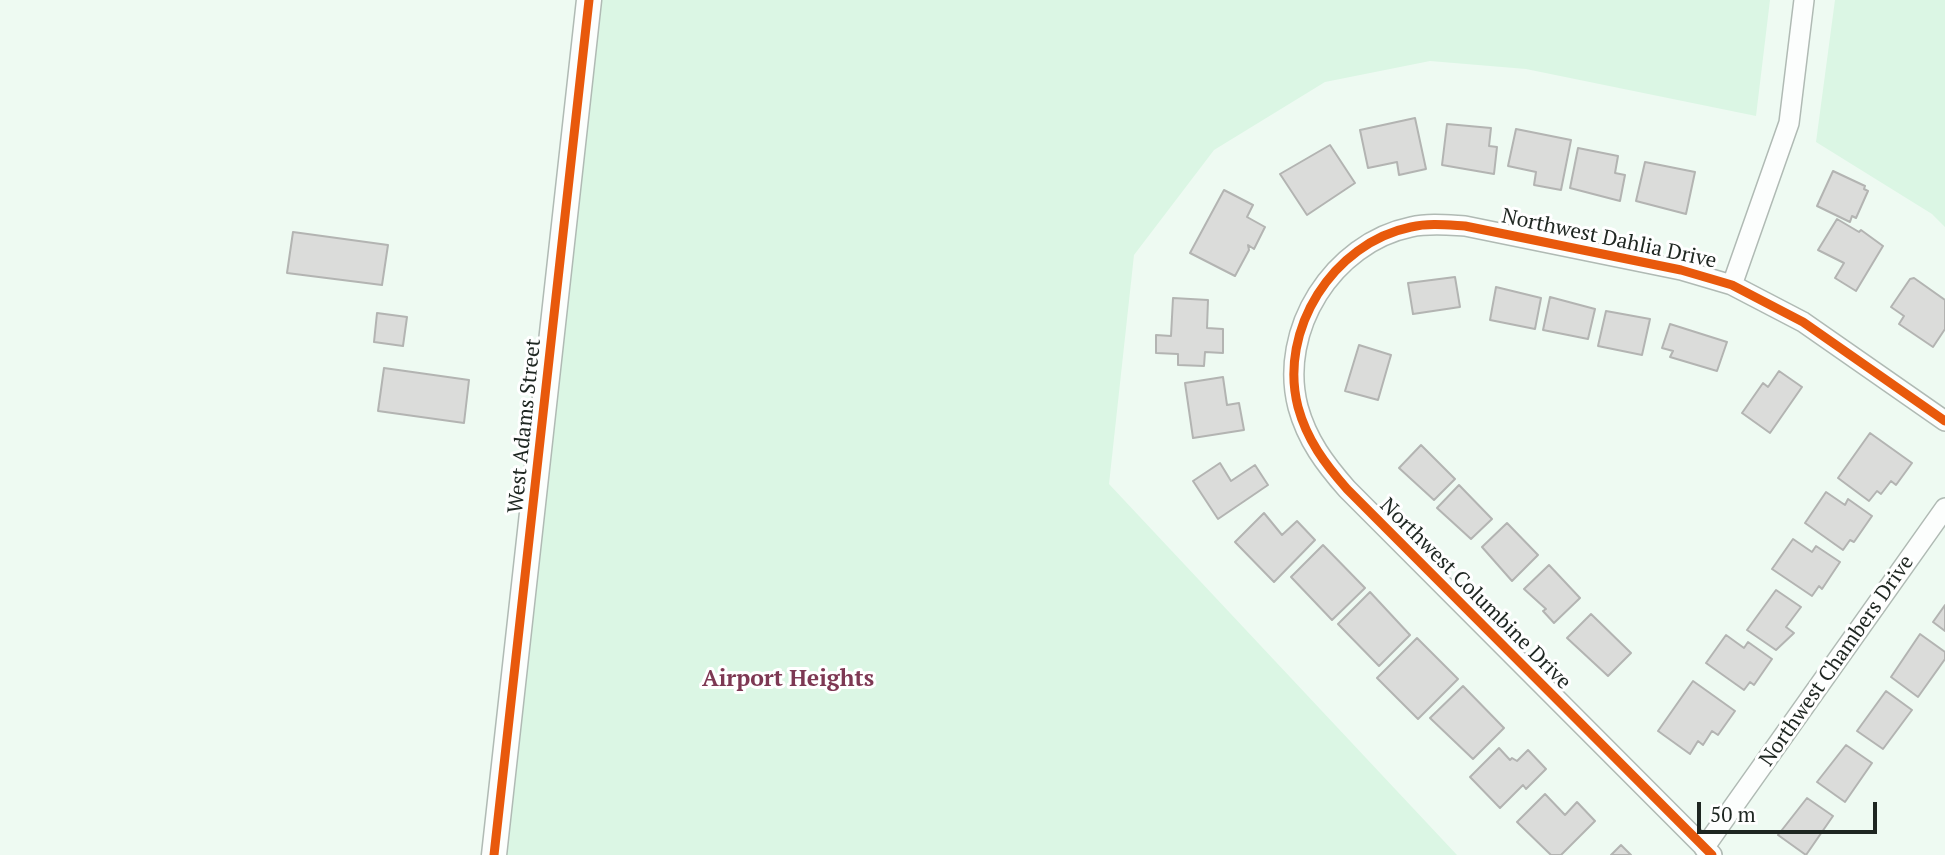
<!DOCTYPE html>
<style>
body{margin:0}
#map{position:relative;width:1945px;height:855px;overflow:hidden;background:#eefaf2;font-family:"PT Serif",serif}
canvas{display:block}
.scale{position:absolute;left:1697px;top:802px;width:180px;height:32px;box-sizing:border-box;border:4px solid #1e2621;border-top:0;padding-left:9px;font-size:21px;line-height:24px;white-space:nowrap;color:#1e2621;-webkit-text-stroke:5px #fff;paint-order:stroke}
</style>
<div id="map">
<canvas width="1945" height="855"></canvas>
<div class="scale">50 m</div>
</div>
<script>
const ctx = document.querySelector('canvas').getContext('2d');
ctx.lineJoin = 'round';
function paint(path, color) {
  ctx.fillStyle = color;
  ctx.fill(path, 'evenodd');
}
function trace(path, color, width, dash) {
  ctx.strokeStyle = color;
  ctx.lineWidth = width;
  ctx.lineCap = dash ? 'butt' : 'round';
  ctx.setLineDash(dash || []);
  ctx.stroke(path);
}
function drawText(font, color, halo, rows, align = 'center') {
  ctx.font = font + ' "PT Serif",serif';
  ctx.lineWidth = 6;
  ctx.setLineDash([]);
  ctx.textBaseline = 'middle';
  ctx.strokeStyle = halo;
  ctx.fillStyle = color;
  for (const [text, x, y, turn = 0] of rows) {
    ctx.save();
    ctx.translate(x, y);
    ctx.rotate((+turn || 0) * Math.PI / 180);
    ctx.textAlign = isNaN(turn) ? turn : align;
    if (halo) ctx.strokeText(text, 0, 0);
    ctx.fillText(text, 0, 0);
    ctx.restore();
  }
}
paint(new Path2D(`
 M589,0h1181l-14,116 -230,-47 -96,-8 -105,21 -111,68 -80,105 -25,229 348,371h-963z
 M1835,0h110v227l-13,-13 -116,-72z`), '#dbf6e4');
const building = new Path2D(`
 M1415,118l11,51 -27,6 -2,-13 -29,6 -8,-38z
 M1447,124l44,4 -2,18 8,1 -3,27 -52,-9z
 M1516,129l55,11 -10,50 -27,-5 2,-13 -28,-6z
 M1330,145l25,38 -48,32 -27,-41z
 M1578,148l40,8 -3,17 10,2 -5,26 -50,-13z
 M1645,162l50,10 -9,42 -50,-13z
 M1833,171l32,15 -1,3 4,2 -12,27 -4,-2 -2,6 -33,-16z
 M1224,190l29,15 -6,12 18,10 -11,22 -6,-4 1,5 -14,26 -45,-23z
 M1837,219l22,13 2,-2 22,16 -27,45 -21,-13 9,-15 -26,-13z
 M293,232l95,13 -6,40 -95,-12z
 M1455,277l5,30 -47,7 -5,-31z
 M1914,278l31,22v29l-12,18 -34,-23 5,-8 -13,-9 19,-28z
 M1496,287l45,11 -6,31 -45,-9z
 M1550,297l45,12 -7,30 -45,-9z
 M1173,298l35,2 -1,28 16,1v24l-18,-1 -1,14 -26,-1v-11l-22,-1v-18l15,1z
 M1606,311l44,8 -8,36 -44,-9z
 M377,313l30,4 -4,29 -29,-4z
 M1670,324l57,18 -10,29 -47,-14 3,-6 -11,-3z
 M1359,345l32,10 -13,45 -33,-9z
 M384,368l85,12 -5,43 -86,-12z
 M1779,371l23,16 -32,46 -28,-20 21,-30 5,4z
 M1223,377l4,28 12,-2 5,27 -51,8 -8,-55z
 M1870,433l42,30 -16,22 -5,-4 -10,13 -4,-3 -8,10 -31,-23z
 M1421,445l34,34 -21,21 -35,-32z
 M1220,463l11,18 24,-16 13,20 -50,34 -25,-38z
 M1459,485l33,34 -21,20 -34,-31z
 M1826,492l19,13 3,-6 24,17 -18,26 -4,-2 -7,10 -38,-27z
 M1264,513l18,22 15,-14 18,19 -41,42 -39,-40z
 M1507,523l31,32 -26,26 -30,-34z
 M1793,539l19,13 4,-6 24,16 -18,27 -3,-3 -7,10 -40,-27z
 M1323,545l42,43 -33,32 -41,-43z
 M1549,565l31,33 -26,25 -11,-12 3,-2 -22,-20z
 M1776,590l25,17 -15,20 8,6 -18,17 -29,-20z
 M1370,592l40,43 -31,31 -41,-42z
 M1945,605v26l-12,-9z
 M1591,614l40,39 -23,23 -41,-38z
 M1920,634l25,18v7l-27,38 -27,-20z
 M1726,635l18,13 4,-6 24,17 -18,26 -4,-3 -6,8 -38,-27z
 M1417,638l41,41 -40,40 -41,-41z
 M1693,681l42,30 -17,24 -6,-4 -9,14 -5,-4 -8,13 -32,-23z
 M1463,686l41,42 -31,31 -43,-41z
 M1886,691l26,19 -29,39 -26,-18z
 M1846,745l26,18 -27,39 -28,-20z
 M1499,748l11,12 2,-2 5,3 11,-11 18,19 -20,20 -3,-4 -23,23 -30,-31z
 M1545,794l20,21 12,-13 18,19 -34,34h-10l-34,-33z
 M1807,798l26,18 -27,39 -28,-20z
 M1621,845l10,10h-20z`);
paint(building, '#dbdcda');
trace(building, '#b3b4b2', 2);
const minor = new Path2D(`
 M1732,285l57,-162 15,-123
 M1704,848l241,-340
 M1712,855l-365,-366c-22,-25 -40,-49 -49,-82 -20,-77 35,-164 113,-180 18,-4 36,-2 54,-1l216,44 51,15 71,37 142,99`);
const tertiary = new Path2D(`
 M494,855l95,-855`);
trace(minor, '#b0bab4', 22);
trace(tertiary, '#b0bab4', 27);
trace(minor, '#fcfefd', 19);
trace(tertiary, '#fcfefd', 24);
trace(new Path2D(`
 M494,855l95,-855
 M1712,855l-365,-366c-22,-25 -40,-49 -49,-82 -20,-77 35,-164 113,-180 18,-4 36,-2 54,-1l216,44 51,15 71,37 142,99`), '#e8590c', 9);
drawText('21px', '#1e2621', '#fff', [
 ["Northwest Dahlia Drive",1609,239,12],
 ["West Adams Street",525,426,-84],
 ["Northwest Columbine Drive",1475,594,45],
 ["Northwest Chambers Drive",1837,661,-55]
]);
drawText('bold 23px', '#7d3853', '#fff', [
 ["Airport Heights",788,679]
]);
</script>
